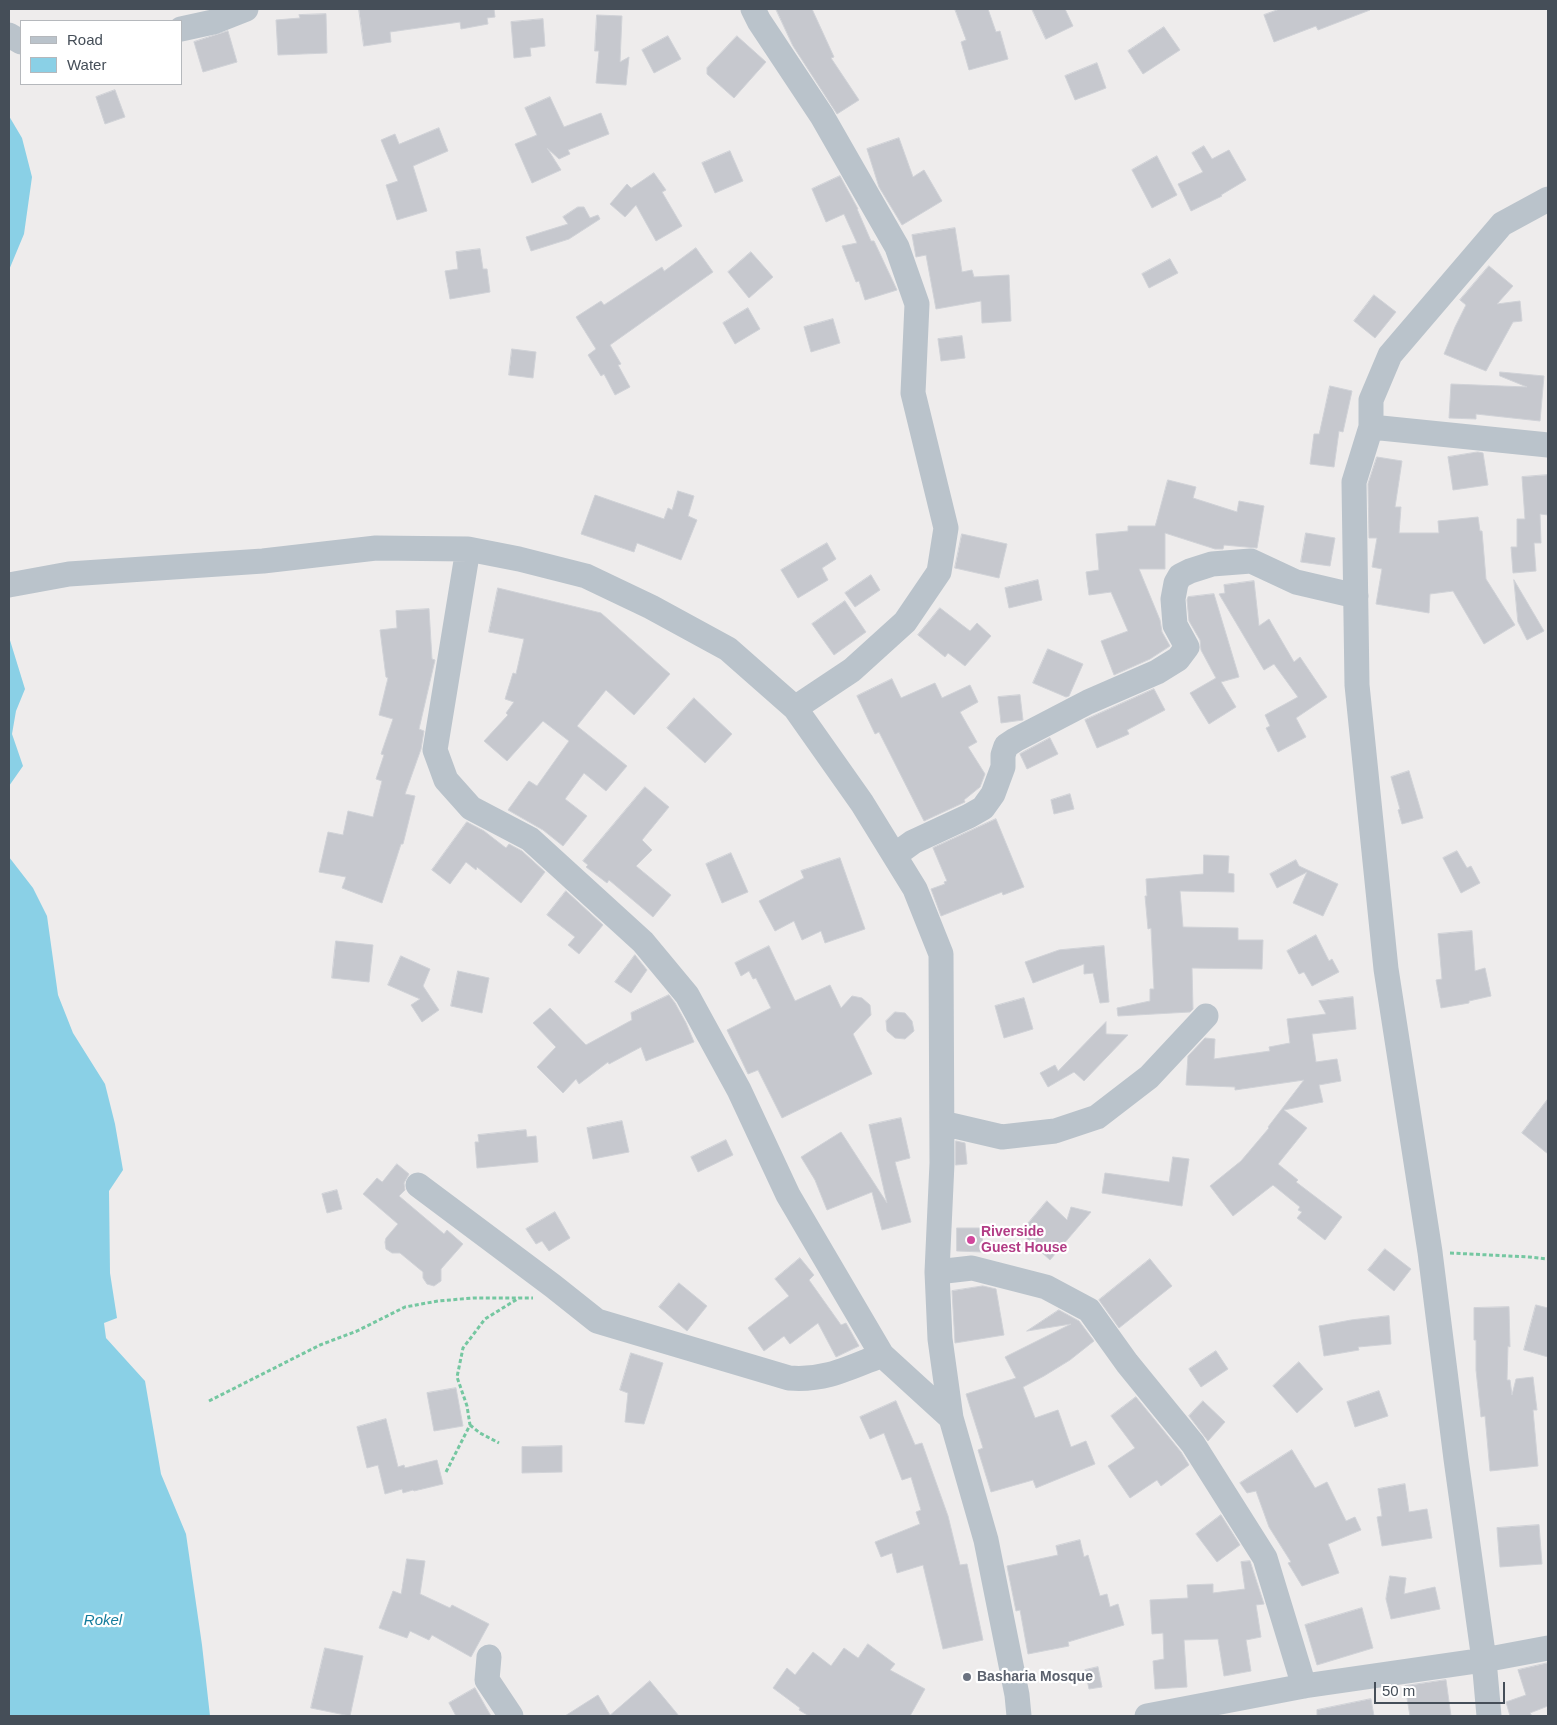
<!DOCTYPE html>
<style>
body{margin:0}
#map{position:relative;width:1557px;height:1725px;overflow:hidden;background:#eeecec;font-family:Helvetica,sans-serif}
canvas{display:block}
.frame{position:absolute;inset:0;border:10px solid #454e58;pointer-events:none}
.legend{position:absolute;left:20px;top:20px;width:162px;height:65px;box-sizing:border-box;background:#fff;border:1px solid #b5b8bc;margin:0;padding:6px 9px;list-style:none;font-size:15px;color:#454e58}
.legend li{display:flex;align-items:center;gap:10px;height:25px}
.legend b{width:25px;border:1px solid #b5b8bc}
.scale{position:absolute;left:1374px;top:1682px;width:131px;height:22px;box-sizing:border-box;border:2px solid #454e58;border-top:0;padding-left:6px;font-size:15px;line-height:18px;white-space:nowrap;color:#454e58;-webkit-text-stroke:4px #fff;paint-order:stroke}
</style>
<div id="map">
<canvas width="1557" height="1725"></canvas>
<div class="frame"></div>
<ul class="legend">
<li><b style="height:6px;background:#bac3cb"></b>Road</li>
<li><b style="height:14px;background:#8ad0e6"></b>Water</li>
</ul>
<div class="scale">50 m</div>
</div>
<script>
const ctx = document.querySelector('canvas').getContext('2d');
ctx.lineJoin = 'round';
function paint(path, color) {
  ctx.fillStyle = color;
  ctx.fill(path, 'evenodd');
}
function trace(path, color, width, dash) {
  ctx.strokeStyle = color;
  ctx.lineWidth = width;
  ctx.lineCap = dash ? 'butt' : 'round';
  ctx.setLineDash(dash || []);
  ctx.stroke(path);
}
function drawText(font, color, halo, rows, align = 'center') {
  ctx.font = font + ' Helvetica,sans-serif';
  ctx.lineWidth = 4.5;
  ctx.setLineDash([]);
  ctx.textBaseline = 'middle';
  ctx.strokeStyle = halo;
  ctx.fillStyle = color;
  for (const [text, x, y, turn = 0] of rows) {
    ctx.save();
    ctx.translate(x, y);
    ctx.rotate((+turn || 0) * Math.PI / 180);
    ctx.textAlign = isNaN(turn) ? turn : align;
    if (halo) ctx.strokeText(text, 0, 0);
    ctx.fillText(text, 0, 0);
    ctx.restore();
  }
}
paint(new Path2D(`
 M9,116l13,22 10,39 -8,57 -15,36z
 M9,637l16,52 -9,22 -4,23 11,32 -14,20z
 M9,857l24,31 14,28 11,79 15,38 32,51 10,40 8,46 -14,21 1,82 7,45 -13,5 2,15 39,43 16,93 25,60 16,111 8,71h-201z`), '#8ad0e6');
const building = new Path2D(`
 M359,9h135l1,8 -8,1 1,6 -27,5 -1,-7 -70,10 1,10 -27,4z
 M776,9h36l22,48 -3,1 28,42 -22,14 -44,-68z
 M955,9h33l8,23 4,-1 8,28 -39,11 -8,-28 5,-2z
 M1032,9h33l8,17 -27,13z
 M1280,9h90v1l-52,20 -2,-4 -42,16 -10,-27z
 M326,14l1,39 -49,2 -2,-35 24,-2 -1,-3z
 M597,15l25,1 -2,46 9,-5 -3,28 -30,-2 3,-32h-4z
 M543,19l2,27 -15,2 1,8 -17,2 -3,-36z
 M1164,27l16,23 -37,24 -15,-23z
 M228,31l9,31 -34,10 -9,-30z
 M668,36l13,23 -27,14 -12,-23z
 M737,36l29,26 -32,36 -27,-24v-6z
 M1097,63l9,25 -31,12 -10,-24z
 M115,90l10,27 -20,7 -9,-27z
 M550,97l14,30 37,-14 8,21 -41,16 2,4 -11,5 -12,-11 14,22 -29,13 -17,-39 22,-9 -12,-27z
 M439,128l9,23 -35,15 14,45 -30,9 -11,-35 12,-4 -17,-41 14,-6 4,10z
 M899,138l14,39 11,-7 18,31 -40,24 -23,-38 -12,-38z
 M1204,146l8,13 17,-9 17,30 -25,15 1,1 -31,15 -13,-27 25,-12 -11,-19z
 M730,151l13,30 -28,12 -13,-30z
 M1157,156l20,39 -25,13 -20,-38z
 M654,173l12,17 -4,2 20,34 -26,15 -20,-36 -11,12 -15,-13 17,-20 4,4z
 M840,176l18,33h-1l14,32h3l23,49 -32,10 -6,-19 -3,1 -14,-36 15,-3 -13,-29 -18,8 -14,-33z
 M578,207h6l6,11 8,-3 2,4 -31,20 -38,12 -5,-14 42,-13 -5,-7z
 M955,228l7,44 10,-2 2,7 35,-2 2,46 -29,2 -1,-22 -45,8 -10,-54 -10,2 -4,-22z
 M696,248l17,24 -103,73 11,19 -3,1 12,22 -15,8 -11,-21 -3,2 -13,-21 8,-6 -20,-32 25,-16 3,4 58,-38 2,4z
 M480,249l3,20h4l3,23 -40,7 -5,-28 13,-2 -2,-17z
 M751,252l22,25 -24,21 -21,-26z
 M1170,259l8,14 -29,15 -7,-14z
 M1489,266l24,20 -16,18 23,-3 2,20 -9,1 -27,49 -42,-17 11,-27 11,-22 -6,-5z
 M1374,295l22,17 -21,26 -21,-17z
 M748,308l12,21 -25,15 -12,-21z
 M833,319l7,24 -29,9 -7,-25z
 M962,336l3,22 -24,3 -3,-22z
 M512,349l24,3 -3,26 -24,-3z
 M1500,372l44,4 -4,45 -64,-7v5l-27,-1 2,-34 76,3 -27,-11z
 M1330,386l22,5 -9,41 -4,-1 -5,36 -24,-3 4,-30h5z
 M1478,452l5,1 5,32 -35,5 -5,-33z
 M1377,457l25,4 -7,46h6l-2,26h40l-1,-12 40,-4 2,14h2l4,48 29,46 -31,19 -31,-53 -23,3 -1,19 -53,-9 6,-35 -10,-2 5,-29h-8l-1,-54z
 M1548,475v40l-8,-1 1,29h-7l2,28 -23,2 -2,-26h6v-28h8l-3,-42z
 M1168,480l28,7 -3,11 44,14 2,-11 25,5 -7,42 -33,-3 -1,4h-8l-50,-16v36h-26l21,51 2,12 8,14 -20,13 -36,16 -13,-34 27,-10 -17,-39 -22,3 -3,-23 13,-2 -3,-36 32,-3v-5h27z
 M678,491l16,5 -6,20 9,4 -16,40 -44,-17 -3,9 -53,-18 14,-39 69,24 4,-11 4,2z
 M1306,533l29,5 -5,28 -29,-4z
 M962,534l45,10 -8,34 -44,-10z
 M827,543l9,16 -14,9 6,12 -30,18 -17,-28z
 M871,575l9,15 -25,17 -10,-14z
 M1038,580l4,20 -33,8 -4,-20z
 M1514,580l30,51 -17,9 -9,-18z
 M1254,581l5,45 10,-7 25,43 6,-5 27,40 -31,21 10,19 -28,15 -12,-24 4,-2 -5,-11 33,-18 -24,-33 -10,6 -45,-76 6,-1 -1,-8z
 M498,588l103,25 69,61 -36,41 -28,-25 -29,36 50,40 -21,25 -22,-18 -19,26 22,17 -24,30 -20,-16 -35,-20 21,-29 8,5 32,-45 -26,-20 -36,40 -23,-20 24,-26 -2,-2 8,-11 -9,-3 8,-26 3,1 8,-35 -35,-7z
 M1214,594l25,83 -18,5 15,25 -27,17 -19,-31 26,-15 -15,-28 -1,-10 -11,-19 -2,-21 1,-3z
 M845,601l21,31 -32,23 -22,-31z
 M940,608l30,23 7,-8 14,13 -26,30 -17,-13 -3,4 -27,-22z
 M429,609l3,50 3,1 -16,69 5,2 -3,18 -16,45 10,2 -12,48h-2l-19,59 -40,-15 4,-11 -27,-5 9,-40 15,3 5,-24 25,6 9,-36 -6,-2 8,-24 -3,-1 12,-35 -14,-4 9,-37 -2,-1 -6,-47 17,-2 -1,-17z
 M1048,649l35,15 -14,32 -3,1 -33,-14z
 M892,679l9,19 34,-15 7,15 28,-13 8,17 -18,10 17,30 -9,5 17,27 -5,13 -16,13 1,2 -41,19 -45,-89 -4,2 -18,-38z
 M1154,689l11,21 -38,20 2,4 -32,14 -12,-28z
 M1020,695l3,25 -22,3 -3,-26z
 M694,698l38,36 -27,29 -38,-35z
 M1050,738l8,16 -31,15 -7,-15z
 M1409,771l14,47 -21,6 -4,-14 2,-1 -9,-32z
 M645,787l24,20 -27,33 10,10 -16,16 35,29 -18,22 -44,-37 -2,3 -21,-16 2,-2 -5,-4z
 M1070,794l4,15 -20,5 -3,-14z
 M996,819l28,68 -21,8 -1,-3 -61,24 -10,-27 14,-5 -1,-2 3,-1 -14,-33z
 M467,822l17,9 22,17 3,-4 13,7 23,21 -24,31 -44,-36 -1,3 -10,-8 -16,22 -18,-14z
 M1457,851l10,17 4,-2 9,17 -19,10 -18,-35z
 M731,853l17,39 -26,11 -16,-39z
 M1204,855l25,1 -1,17 6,1v18l-54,-1 3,36 55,1v12h25l-1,29 -70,-1 1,41 -3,3 -72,4 -1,-8 33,-7v-12h4l-3,-61 -3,1 -3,-33h2l-1,-17 57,-5z
 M840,858l25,71 -40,14 -4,-12 -19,9 -8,-19 -19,10 -16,-30 45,-23 -3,-7z
 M1296,860l3,6 39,18 -15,32 -30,-13 14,-31 -30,16 -7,-14z
 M566,891l37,34 -24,29 -11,-9 7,-8 -28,-22z
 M1472,931l3,40 10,-3 6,28 -22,5v2l-28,5 -5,-28 6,-1 -4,-45z
 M1316,935l13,26 3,-2 7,13 -27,14 -8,-14 -5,2 -12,-23z
 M336,941l37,4 -4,37 -37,-4z
 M769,946l26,55 35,-16 11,23 11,-12 10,2 8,7 1,10 -18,19 19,40 -90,44 -24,-48 -10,4 -21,-44 44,-22 -15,-30 -3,1 -4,-8 -8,5 -6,-13z
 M1104,946l5,56 -9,1 -7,-30 -9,1v-10l-51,19 -8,-21 34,-12z
 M635,955l12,15 -16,23 -16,-11z
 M401,956l29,13 -7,17 16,24 -17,12 -11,-17 9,-6 -32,-14z
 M458,971l31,7 -7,35 -31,-7z
 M669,995l6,8 11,20 8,19 -48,19 -5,-14 -32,17 -1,-2 -29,22 -3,-5 -13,14 -26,-26 19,-20 -23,-24 17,-15 36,37 46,-25 -1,-7z
 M1353,997l3,32 -44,5 4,28 21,-3 4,22 -22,4 4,17 -39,8 23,18 -29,36 20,16 -2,2 46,35 -17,23 -28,-22 5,-6 -4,-2 2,-3 -27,-22 -40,31 -23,-30 31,-25 28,-33 -1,-1 36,-47 -69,10v-3l-49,-2 2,-29 17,-18 10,1 -1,20 56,-8 -1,-4 21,-4 -3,-24 39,-5 -7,-13z
 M1024,998l9,31 -29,9 -9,-32z
 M895,1012l10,1 7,8 2,10 -9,8 -10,-1 -8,-7 -1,-10z
 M1106,1022v12l22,1 -44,46 -10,-9 -26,15 -8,-14 15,-8 3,6z
 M1548,1099v55l-26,-21z
 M901,1118l9,40 -15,4 16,60 -29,8 -10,-38 -45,18 -12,-30 -14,-23 40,-25 46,71 -18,-78z
 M622,1121l7,31 -36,7 -6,-31z
 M526,1130l1,7 9,-1 2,26 -61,6 -2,-26h4l-1,-7z
 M726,1140l7,15 -35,17 -7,-15z
 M956,1141l9,2 2,21 -11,1z
 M1173,1157l16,2 -7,47 -80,-13 3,-20 64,9z
 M397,1164l12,10 -5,9 1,7 -6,6 45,38 3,-4 16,14 -22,25v12l-7,5 -7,-2 -4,-6v-6l-23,-19h-8l-6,-4 -1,-7 1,-4 12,-14 -35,-30 14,-16 5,4z
 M337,1190l5,19 -15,4 -5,-19z
 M1047,1201l20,19 4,-13 20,5 -41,48 -30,-27z
 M555,1212l15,26 -21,13 -7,-10 -6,3 -10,-15z
 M957,1228h26l-1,24 -25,-1z
 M1385,1249l26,20 -17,22 -26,-21z
 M800,1258l14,17 -5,5 32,45 5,-2 13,23 -23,11 -18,-34 -28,21 -6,-8 -20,15 -16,-23 41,-32 -14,-17z
 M1150,1259l22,27 -53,42 -20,-28z
 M679,1283l28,23 -20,25 -28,-24z
 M983,1286l13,3 8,46 -49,8 -3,-52z
 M1536,1305l12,3v49l-24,-7z
 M1509,1307l1,40 -2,-1 -1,34h3l2,15 4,-16 17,-2 4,33h-4l5,56 -48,5 -5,-55 -4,1 -5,-47v-30h-2v-32z
 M1059,1310l20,11 15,20 -24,19 -26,16 -21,11 12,31 23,-8 13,37 15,-6 9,23 -59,24 -3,-8 -42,12 -13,-42 5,-2 -17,-54 50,-16 -11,-21 66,-33 -44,7z
 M1389,1316l2,28 -33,3 1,3 -35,6 -5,-30 32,-6z
 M1216,1351l12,18 -27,18 -12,-18z
 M631,1353l32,10 -19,61 -19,-2 3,-29 -8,-3z
 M1299,1362l24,27 -26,24 -24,-27z
 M456,1388l7,38 -29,5 -7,-38z
 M1379,1391l9,25 -33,11 -8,-25z
 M1136,1397l45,55 8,13 -28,21 -4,-6 -27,18 -22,-32 27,-18 -24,-32z
 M896,1401l19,44 7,-2 26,73 12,49 7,-1 16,76 -40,9 -20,-84 -26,8 -5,-20 -11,4 -6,-15 45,-18 -4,-12 5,-2 -10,-33 -9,3 -18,-47 -14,6 -10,-22z
 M1203,1401l22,21 -17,19 -19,-25z
 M386,1419l12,48 6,-2 1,3 32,-8 6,24 -29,7 -1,-1 -10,3 -1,-4 -17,5 -7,-29 -11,3 -10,-41z
 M562,1446v26l-40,1v-26z
 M1292,1450l23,38 12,-6 19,39 9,-4 6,13 -33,14 11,29 -37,13 -14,-23 3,-1 -22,-35 -13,-36 -9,2 -7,-10z
 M1405,1484l4,28 18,-3 5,29 -50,8 -5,-29 5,-1 -4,-27z
 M1221,1515l19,30 -23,17 -21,-28z
 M1539,1525l3,39 -42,3 -3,-39z
 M1080,1540l4,17 4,-2 12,41 7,-2 3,13 8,-3 6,21 -56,17 1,4 -41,8 -8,-44 -4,1 -9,-45 51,-11 -2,-9z
 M407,1559l18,2 -5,33 30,14 2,-3 37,19 -18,33 -39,-22 -3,5 -19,-9 -3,7 -28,-10 14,-37 8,3z
 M1250,1561l14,43 -8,1 5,32 -15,3 5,31 -27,5 -6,-37 -34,1 3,47 -32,2 -2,-28 11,-2 -1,-26 -11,1 -2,-34 38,-2 -1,-13 26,-1v9l32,-4 -4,-27z
 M1390,1576l16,2 -2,16 31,-7 5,22 -49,10 -5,-20z
 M1362,1608l11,40 -56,17 -12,-40z
 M868,1644l27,20 -5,6 35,19 -15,27h-101l-10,-6 1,-2 -27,-20 14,-20 8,7 18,-23 18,14 13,-18 14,10z
 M325,1648l38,8 -13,60 -39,-8z
 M1548,1663v43l-18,7 2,3h-22l-4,-14 20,-7 -8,-25z
 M1098,1667l4,20 -13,2 -4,-19z
 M1446,1680l5,36h-41l-5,-30z
 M650,1681l29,35h-114l33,-21 12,20z
 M475,1688l16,28h-35l-7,-13z
 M1371,1699l3,17h-57v-6z`);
paint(building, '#c6c8ce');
trace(building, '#d0d2d7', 1);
trace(new Path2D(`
 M1450,1253l79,4 19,2
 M209,1401l111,-56 37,-14 48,-24 33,-6 35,-3h60
 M470,1425l10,8 19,10
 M446,1472l24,-47 -3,-19 -10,-29 6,-29 22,-29 34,-21`), '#75c7a1', 3, [4, 2.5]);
trace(new Path2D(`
 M753,9l6,12 63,95 75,131 20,57 -4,89 33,135 -7,44 -34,50 -53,48 -57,38
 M181,29l32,-7 33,-13
 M9,35l12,7
 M1371,427l177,18
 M468,549l-33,201 11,30 25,28 59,31 113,103 44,53 52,95 49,105 94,160 69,63
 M9,585l60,-11 194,-13 113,-13 92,1 51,10 67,17 65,31 77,42 67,59 67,95 53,86 26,65 1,209 -5,109 3,67 11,79 35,122 31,155 2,21
 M895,855l18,-13 56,-26 14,-8 10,-14 10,-27v-12l3,-9 9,-6 73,-38 69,-30 21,-13 9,-12 -12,-22 -2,-26 3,-16 4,-7 10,-5 22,-7 39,-3 45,21 60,14
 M942,1123l60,14 53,-6 42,-14 52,-40 57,-61
 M418,1185l135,101 44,35 192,57c36,3 60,-10 93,-23
 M937,1272l35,-4 74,19 43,23 38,53 66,81 72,114 39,128
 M489,1657l-2,23 24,36
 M1147,1716l157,-30 180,-26 64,-12
 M1489,1716l-5,-56 -28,-201 -26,-207 -44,-283 -29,-284 -3,-203 17,-55v-27l19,-45 112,-131 46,-25`), '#bac3cb', 25);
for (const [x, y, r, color] of [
 [971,1240,5,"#d1479c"],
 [967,1677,5,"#6b7280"]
]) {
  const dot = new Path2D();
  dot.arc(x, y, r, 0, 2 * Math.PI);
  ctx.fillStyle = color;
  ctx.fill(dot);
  trace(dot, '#fff', 2);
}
drawText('bold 14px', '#b23c85', '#fff', [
 ["Riverside",981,1232],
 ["Guest House",981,1248]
], 'left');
drawText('bold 14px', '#5b616d', '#fff', [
 ["Basharia Mosque",977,1677]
], 'left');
drawText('italic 15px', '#147c9c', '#fff', [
 ["Rokel",103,1621]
]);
</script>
